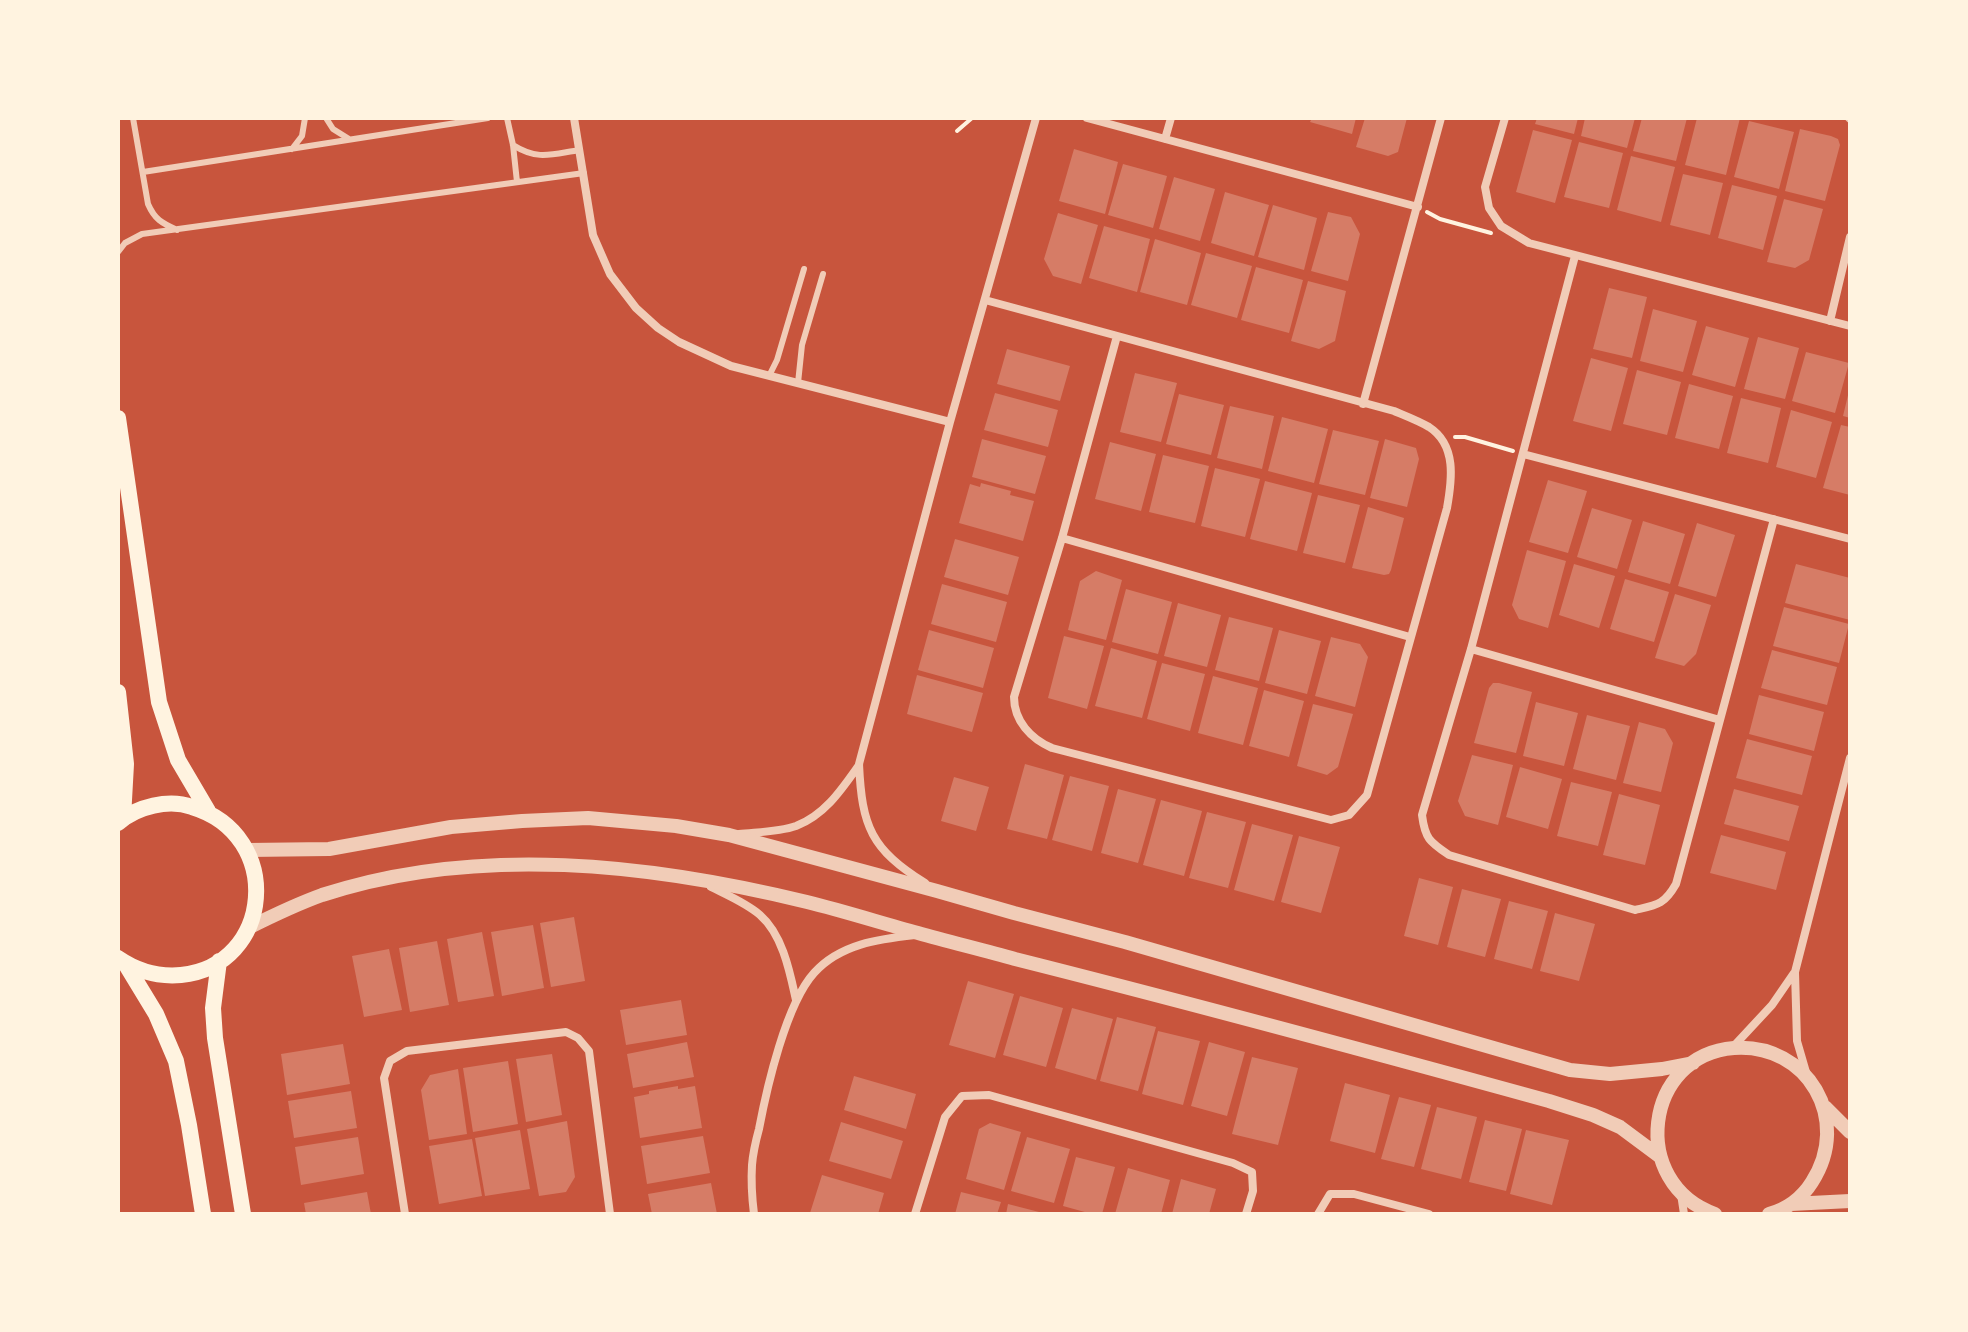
<!DOCTYPE html>
<style>
body{margin:0}
#map{position:relative;width:1968px;height:1332px;overflow:hidden;background:#c8553d;font-family:"Source Serif 4",serif}
canvas{display:block}
.frame{position:absolute;inset:0;border:120px solid #fff3e0;pointer-events:none}
</style>
<div id="map">
<canvas width="1968" height="1332"></canvas>
<div class="frame"></div>
</div>
<script>
const ctx = document.querySelector('canvas').getContext('2d');
ctx.lineJoin = 'round';
function paint(path, color) {
  ctx.fillStyle = color;
  ctx.fill(path, 'evenodd');
}
function trace(path, color, width, dash) {
  ctx.strokeStyle = color;
  ctx.lineWidth = width;
  ctx.lineCap = dash ? 'butt' : 'round';
  ctx.setLineDash(dash || []);
  ctx.stroke(path);
}
paint(new Path2D(`
 M1312,118h44l-4,16 -42,-12z
 M1365,118h42l-9,34 -10,4 -32,-9z
 M1537,118h41l-4,16 -39,-10z
 M1585,118h50l-8,30 -46,-12z
 M1642,118h45l-11,43 -43,-10z
 M1697,118h43l-14,57 -41,-10z
 M1749,121l45,11 -15,57 -45,-12z
 M1800,129l31,7 7,3 2,6 -15,56 -40,-10z
 M1533,130l39,10 -17,63 -39,-11z
 M1579,142l44,11 -14,55 -45,-11z
 M1074,149l44,13 -13,52 -46,-13z
 M1631,156l44,11 -14,55 -44,-12z
 M1123,164l44,12 -14,52 -45,-13z
 M1683,174l40,9 -13,52 -40,-10z
 M1174,177l41,12 -15,52 -41,-12z
 M1732,185l45,11 -14,54 -45,-12z
 M1225,192l44,13 -15,51 -43,-13z
 M1784,199l39,10 -14,51 -14,8 -28,-6z
 M1273,205l44,13 -13,52 -46,-13z
 M1328,212l23,5 9,17 -12,47 -37,-10z
 M1058,213l40,12 -17,59 -28,-8 -9,-17z
 M1104,226l46,13 -13,53 -48,-14z
 M1155,239l46,14 -14,52 -47,-13z
 M1206,253l46,13 -15,52 -46,-13z
 M1256,267l47,13 -14,53 -48,-13z
 M1308,281l38,10 -11,50 -16,8 -28,-8z
 M1609,288l38,9 -15,61 -39,-9z
 M1653,309l44,12 -14,51 -43,-11z
 M1706,326l43,12 -14,49 -43,-12z
 M1758,337l41,11 -14,51 -41,-10z
 M1007,349l63,17 -10,35 -63,-17z
 M1806,352l43,11 -14,50 -43,-12z
 M1591,358l37,10 -17,63 -38,-10z
 M1637,370l44,12 -14,53 -44,-11z
 M1135,373l42,10 -16,59 -41,-10z
 M1689,384l44,12 -14,53 -44,-11z
 M1849,391h1v27l-7,-2z
 M995,393l63,17 -10,37 -64,-17z
 M1179,394l45,11 -13,50 -45,-11z
 M1741,398l40,10 -13,55 -41,-10z
 M1230,406l44,10 -12,53 -45,-11z
 M1791,410l41,12 -16,56 -40,-11z
 M1282,417l46,12 -14,54 -46,-12z
 M1841,425l9,2v68l-27,-7z
 M1333,430l46,11 -14,54 -46,-11z
 M982,439l64,17 -11,38 -63,-17z
 M1385,439l31,9 3,11 -12,48 -37,-9z
 M1110,442l46,12 -15,57 -46,-12z
 M1163,455l46,11 -14,57 -46,-11z
 M1215,468l45,11 -15,58 -44,-11z
 M1548,480l39,11 -19,62 -39,-11z
 M1265,481l47,12 -15,58 -47,-12z
 M981,483l30,8 -1,4 24,6 -11,40 -64,-18 11,-39 10,3z
 M1318,495l42,10 -15,58 -42,-10z
 M1368,507l36,11 -13,52 -2,4 -5,1 -32,-7z
 M1592,508l40,12 -15,49 -40,-12z
 M1643,521l42,13 -15,50 -42,-12z
 M1697,523l38,12 -19,62 -38,-11z
 M955,539l64,18 -11,38 -64,-18z
 M1527,550l39,11 -18,67 -29,-9 -7,-14z
 M1574,564l41,12 -16,52 -40,-13z
 M1796,564l54,14v42l-65,-17z
 M1096,571l26,9 -16,60 -38,-10 12,-49z
 M1625,579l44,13 -15,50 -44,-13z
 M942,584l65,18 -11,40 -65,-18z
 M1126,589l46,13 -14,52 -46,-12z
 M1675,594l36,11 -15,49 -12,12 -29,-8z
 M1178,603l43,12 -14,52 -43,-11z
 M1784,607l65,17 -10,39 -66,-17z
 M1229,617l44,11 -14,53 -44,-11z
 M929,630l65,18 -11,40 -65,-18z
 M1279,630l42,11 -14,53 -42,-11z
 M1064,636l40,10 -17,63 -39,-11z
 M1331,637l29,7 8,13 -13,50 -40,-11z
 M1111,648l46,13 -15,57 -47,-12z
 M1772,650l65,17 -10,38 -66,-17z
 M1162,663l43,11 -15,57 -43,-12z
 M917,675l66,18 -11,39 -65,-18z
 M1213,676l45,12 -15,57 -45,-12z
 M1493,683h6l33,9 -16,61 -42,-10 15,-55z
 M1264,690l40,11 -15,56 -40,-11z
 M1759,695l65,17 -10,39 -65,-17z
 M1536,702l42,11 -14,53 -41,-10z
 M1313,704l40,10 -15,53 -11,8 -30,-9z
 M1587,715l43,11 -14,54 -43,-11z
 M1639,722l26,7 8,14 -12,49 -38,-9z
 M1747,739l65,17 -10,39 -66,-17z
 M1472,755l41,10 -15,60 -33,-9 -7,-15z
 M1025,764l39,11 -17,64 -40,-10z
 M1520,767l42,12 -14,50 -42,-12z
 M1070,776l39,10 -17,65 -40,-11z
 M954,777l35,10 -13,44 -35,-10z
 M1571,782l41,10 -14,54 -41,-10z
 M1118,789l38,10 -18,64 -37,-10z
 M1734,789l65,17 -10,35 -65,-17z
 M1619,794l41,11 -15,60 -42,-10z
 M1161,800l41,11 -18,65 -41,-11z
 M1207,812l39,10 -18,66 -39,-10z
 M1252,824l41,11 -19,66 -40,-11z
 M1721,835l65,17 -10,38 -66,-17z
 M1299,836l41,11 -19,66 -40,-11z
 M1419,878l34,9 -15,58 -34,-9z
 M1462,889l39,10 -16,58 -38,-10z
 M1509,901l39,10 -16,58 -38,-10z
 M1555,913l40,11 -16,57 -39,-10z
 M574,917l11,64 -34,6 -11,-64z
 M533,925l11,63 -42,8 -11,-64z
 M482,932l12,64 -36,6 -11,-63z
 M437,941l12,64 -39,7 -11,-64z
 M389,949l13,61 -38,7 -12,-61z
 M968,981l46,13 -19,64 -46,-13z
 M1020,996l43,12 -17,59 -43,-12z
 M681,1000l6,35 -61,10 -6,-35z
 M1072,1008l41,11 -17,61 -41,-12z
 M1117,1017l39,10 -18,64 -38,-10z
 M1158,1031l42,10 -17,64 -41,-11z
 M687,1042l7,35 -61,11 -6,-34z
 M1209,1042l36,10 -18,64 -36,-10z
 M343,1044l7,40 -63,11 -6,-41z
 M552,1054l10,61 -36,7 -10,-63z
 M1252,1057l46,11 -20,77 -46,-11z
 M508,1061l10,63 -45,8 -10,-64z
 M458,1069l9,65 -38,6 -8,-50 9,-15z
 M854,1076l62,18 -10,35 -62,-19z
 M1345,1083l45,12 -15,58 -45,-12z
 M678,1086v3l17,-3 7,42 -62,10 -6,-41 15,-3v-3z
 M351,1091l6,37 -63,10 -6,-37z
 M1399,1097l32,8 -17,62 -33,-8z
 M1437,1107l40,10 -16,62 -40,-10z
 M1485,1120l37,9 -16,62 -37,-9z
 M567,1121l8,56 -9,15 -27,4 -12,-67z
 M841,1122l62,19 -12,38 -62,-18z
 M990,1123l31,9 -17,58 -38,-11 13,-50z
 M520,1130l10,59 -45,7 -10,-58z
 M1526,1130l43,10 -17,65 -42,-11z
 M703,1136l7,37 -63,11 -6,-38z
 M358,1137l6,37 -63,11 -6,-38z
 M1027,1137l43,12 -16,54 -43,-12z
 M472,1139l10,57 -43,8 -10,-58z
 M1076,1157l39,10 -13,47h-10l-29,-8z
 M1128,1168l42,12 -9,34h-46z
 M822,1175l62,18 -6,21 -68,-1z
 M1181,1179l35,10 -7,25h-37z
 M711,1183l6,31h-65l-4,-20z
 M367,1192l4,22h-65l-2,-11z
 M961,1192l40,10 -4,12h-42z
 M1008,1204l35,9v1h-37z`), '#d67c66');
trace(new Path2D(`
 M957,131l15,-13
 M1427,212l13,7 51,14
 M1455,437h10l48,14`), '#fff3e0', 4);
trace(new Path2D(`
 M133,118l15,86c7,16 14,19 29,26
 M326,118l7,11 16,10
 M507,118l6,27 4,37
 M513,145c25,16 39,9 67,5
 M292,149l10,-13 3,-18
 M143,172l345,-54
 M118,252l7,-9 17,-9 442,-61
 M769,376l8,-16 27,-91
 M798,383l4,-38 21,-71`), '#f1ccb7', 6);
trace(new Path2D(`
 M574,118l19,117 17,39 26,34 22,20 21,14 52,24 219,56
 M1087,118l331,89
 M1505,118l-20,69 4,21 12,18 28,17 321,83
 M1849,118l1,1
 M1165,139l6,-21
 M1575,256l-104,393 -49,166c3,24 8,27 27,40l186,55c22,-5 29,-5 41,-26l98,-365
 M985,300l409,111c12,5 25,10 35,16 28,18 23,53 18,81l-80,287 -18,20 -18,5 -279,-72c-21,-9 -38,-27 -38,-51l48,-159 55,-202
 M1830,321l20,-84
 M1363,404l78,-286
 M1523,454l327,85
 M1062,538l348,99
 M1471,649l249,71
 M739,834c18,-2 40,-2 57,-8 29,-11 46,-37 63,-61
 M925,883c-54,-34 -63,-56 -66,-119l91,-342 86,-304
 M711,887c16,8 35,16 49,28 23,20 30,58 36,85
 M1732,1048l40,-43 22,-32
 M1806,1072l-9,-31 -2,-69 55,-214
 M1681,1194l3,20
 M405,1214l-21,-136 6,-17 17,-10 159,-19 12,6 11,13 21,163
 M754,1214c-2,-16 -3,-33 -2,-49 1,-12 4,-25 7,-36 8,-42 27,-125 55,-156 26,-29 65,-34 101,-38
 M915,1214l30,-97 17,-21 27,-1 244,68 19,9 1,19 -7,23
 M1318,1214l12,-20h24l75,20`), '#f1ccb7', 8);
trace(new Path2D(`
 M248,850l81,-1 122,-22 71,-6 66,-3 88,8 53,9 208,56 77,22 111,29 445,128 40,4 52,-5 31,-6
 M248,928c24,-12 49,-24 74,-33 156,-51 329,-31 485,7 37,9 74,21 111,31 32,9 65,17 97,26 179,45 356,93 534,142l44,14 27,12 39,29
 M1825,1107l25,25
 M1791,1204l59,-3
 M1715,1214c-87,-31 -71,-159 19,-166 74,-5 118,72 78,134 -10,16 -25,27 -43,32`), '#f1ccb7', 14);
trace(new Path2D(`
 M118,418l41,284 19,58 30,51
 M118,692l8,72 -3,54
 M118,823c19,-17 51,-24 74,-16 93,28 81,159 -11,168 -22,2 -44,-4 -63,-17
 M219,961l-6,47 2,30 28,176
 M125,963l31,51 20,47 13,64 14,89`), '#fff3e0', 16);
</script>
